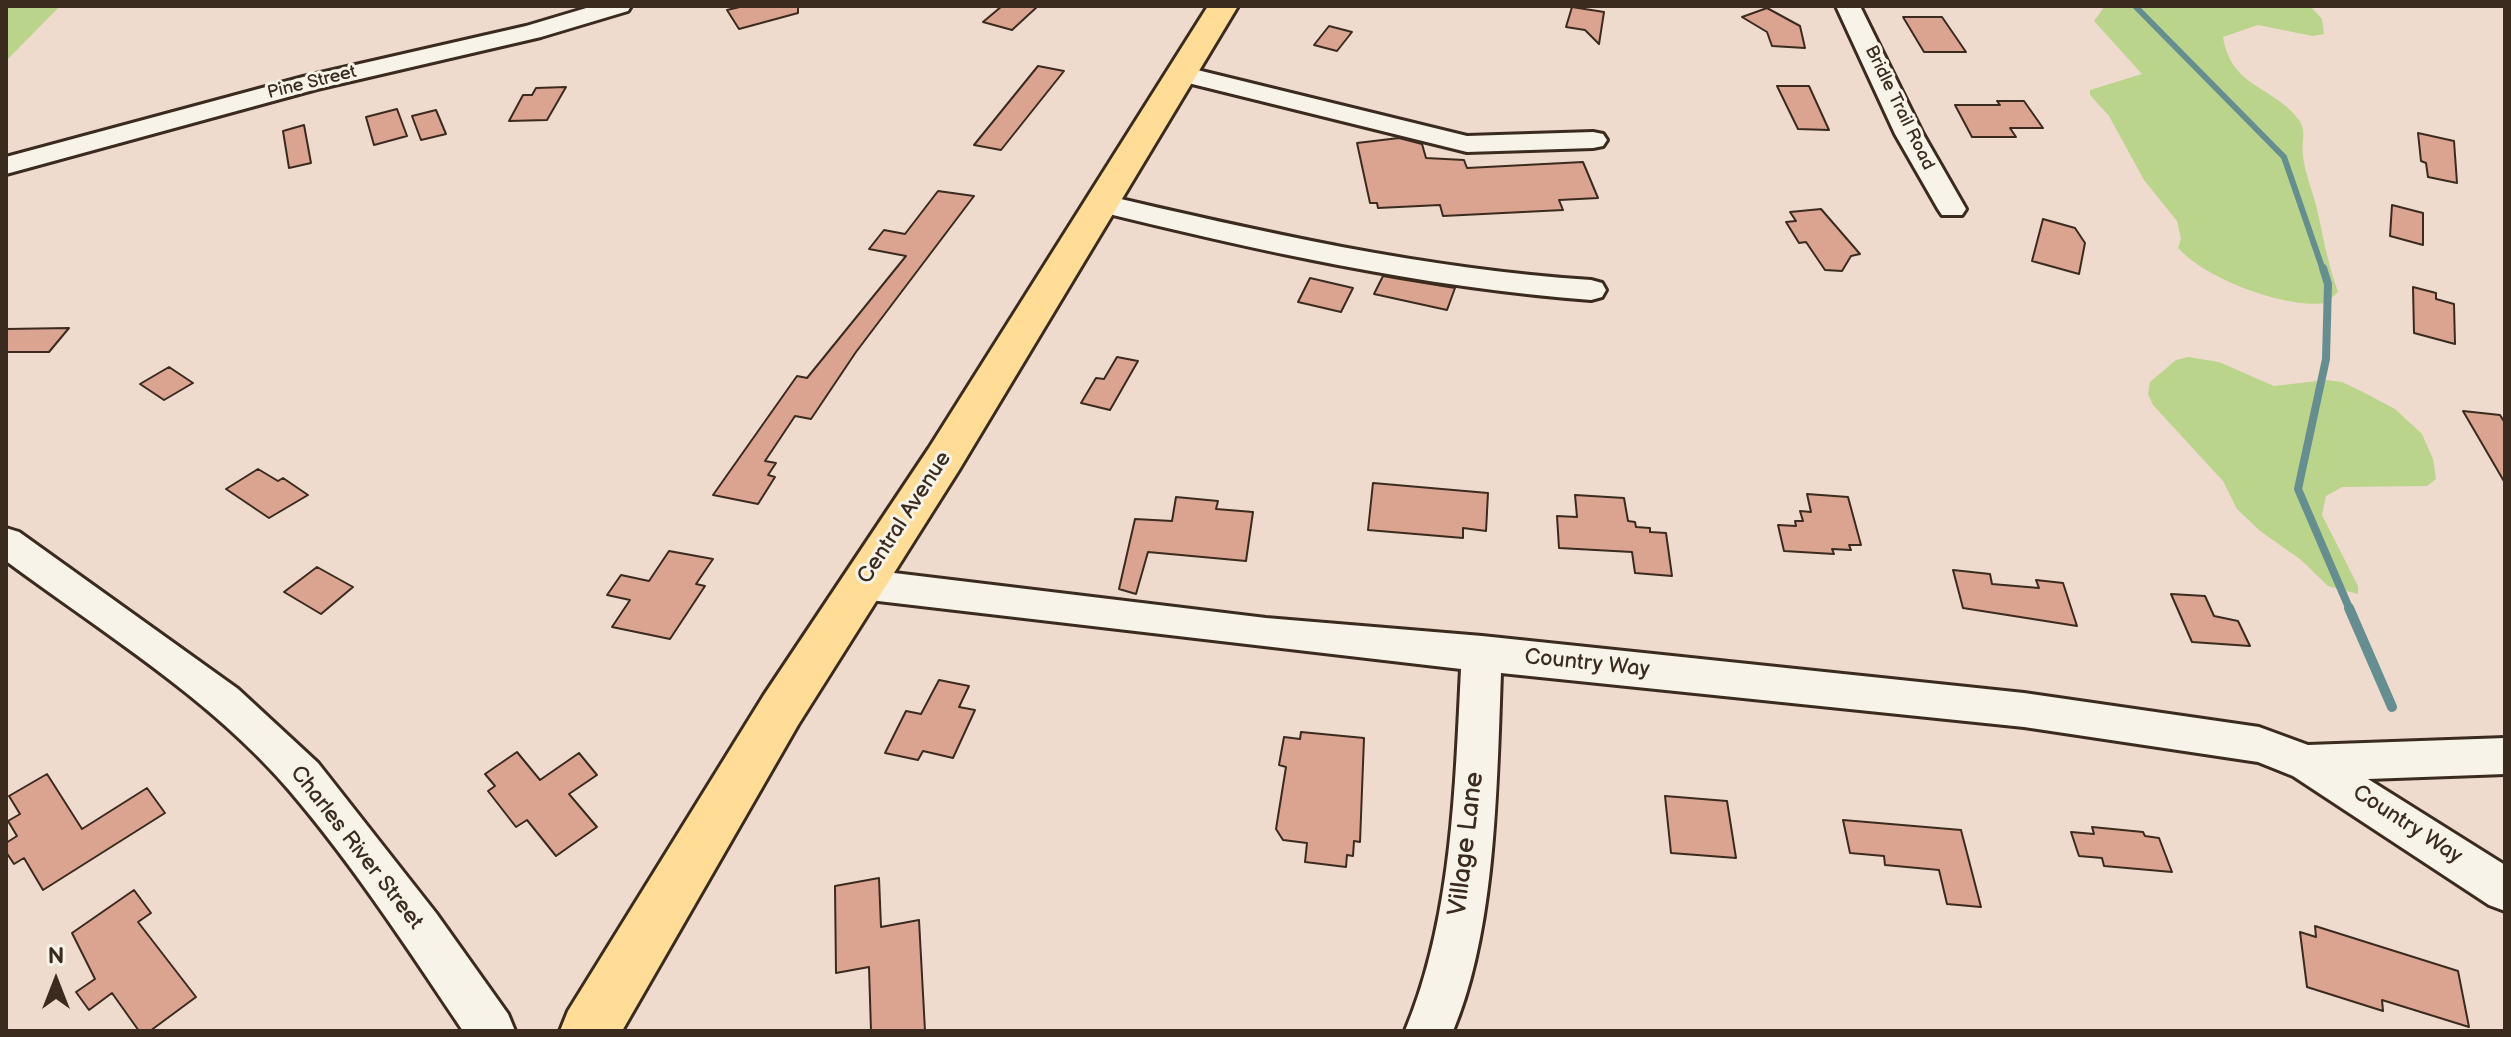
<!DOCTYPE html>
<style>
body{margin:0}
#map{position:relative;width:2511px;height:1037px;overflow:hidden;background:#eedbce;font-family:"Balsamiq Sans",sans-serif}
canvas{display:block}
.frame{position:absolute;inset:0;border:8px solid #3b2a1e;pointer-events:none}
.north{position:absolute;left:16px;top:941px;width:80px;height:80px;-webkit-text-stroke:6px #f7f3e8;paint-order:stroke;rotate:0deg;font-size:22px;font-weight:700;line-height:32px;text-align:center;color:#3b2a1e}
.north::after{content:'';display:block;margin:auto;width:28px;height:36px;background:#3b2a1e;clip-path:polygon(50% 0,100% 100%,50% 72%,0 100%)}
</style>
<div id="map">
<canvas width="2511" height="1037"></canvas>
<div class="frame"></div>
<div class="north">N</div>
</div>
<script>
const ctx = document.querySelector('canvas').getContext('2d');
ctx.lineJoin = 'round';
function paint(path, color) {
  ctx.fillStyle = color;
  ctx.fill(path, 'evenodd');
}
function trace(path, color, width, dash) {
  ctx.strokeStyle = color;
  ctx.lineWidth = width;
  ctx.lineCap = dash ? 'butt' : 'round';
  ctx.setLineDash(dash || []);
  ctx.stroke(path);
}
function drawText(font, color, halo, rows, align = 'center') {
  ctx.font = font + ' "Balsamiq Sans",sans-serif';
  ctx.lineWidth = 6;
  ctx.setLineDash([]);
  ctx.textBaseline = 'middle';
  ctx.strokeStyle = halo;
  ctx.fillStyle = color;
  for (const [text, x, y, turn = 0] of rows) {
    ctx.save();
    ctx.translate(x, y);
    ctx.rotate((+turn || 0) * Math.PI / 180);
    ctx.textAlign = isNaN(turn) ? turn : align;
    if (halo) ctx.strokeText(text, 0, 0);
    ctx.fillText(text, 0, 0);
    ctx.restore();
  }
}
paint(new Path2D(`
 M6,6h54l-54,55z
 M2105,6h205l12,13 2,15 -11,2 -55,-11 -35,12c8,51 51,49 76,83 8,12 2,23 4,36 2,18 10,36 14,53 7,31 10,52 21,83l-12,11c-41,6 -120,-24 -148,-55l3,-9 -4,-18 -33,-41 -35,-64 -19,-21v-5l52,-16 -48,-53z
 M2188,357l31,5 55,24 52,-6 16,2 19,9 34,18 27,25 11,25 3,20 -9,7 -85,1 -16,9 -4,19 36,71v8l-30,-8 -28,-27 -40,-28 -23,-22 -14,-28 -70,-76 -5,-11 2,-12 26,-22z`), '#bad48b');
trace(new Path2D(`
 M2135,6l149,151 39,113`), '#658e91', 6);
trace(new Path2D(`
 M2323,268l5,16 -2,75 -28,130 52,121`), '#658e91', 8);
trace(new Path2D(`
 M2349,608l43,99`), '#658e91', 10);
const building = new Path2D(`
 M744,6h54v7l-59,16 -12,-19z
 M1002,6h36l-26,24 -29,-8z
 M1572,7l32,5 -5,32 -14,-14 -19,-3z
 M1767,8l33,18 5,22 -33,-2 -5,-14 -25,-15z
 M1903,17h39l24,35h-42z
 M1329,26l23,6 -15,19 -23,-6z
 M1038,66l26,5 -63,79 -27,-5z
 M1777,86h32l20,44 -31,-1z
 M566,87l-19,33 -38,1 14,-26h9l4,-7z
 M1997,101h27l19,27h-33l6,9h-44l-17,-32h45z
 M397,109l10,27 -33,9 -8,-28z
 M436,110l10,24 -25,6 -9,-24z
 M304,125l7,38 -22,5 -6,-37z
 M2418,133l36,8 3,42 -29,-6 -2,-14 -5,-2z
 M1399,138l23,6 4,14 38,2 3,8 116,-6 15,36 -39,2 4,10 -120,6 -3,-11 -62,3 -1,-5h-7l-13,-60z
 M938,191l36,5 -118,156 -45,67 -16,-3 -30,45 11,2 -8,12 7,2 -17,27 -45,-9 84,-119 10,2 99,-122 -37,-7 15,-19 21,4z
 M2392,205l31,8v32l-33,-9z
 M1821,209l39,45 -9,2 -9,15 -17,-1 -19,-28 -7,1 -13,-21 10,-1 -6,-9z
 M2043,219l32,9 10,15 -6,31 -47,-13z
 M1383,276l17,3 55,9 -8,22 -73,-16z
 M1310,278l43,10 -12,24 -43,-10z
 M2413,287l23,6v6l18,5 1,40 -41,-11z
 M69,328l-20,24h-43v-23z
 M1117,357l21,4 -28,49 -29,-7 15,-25 8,1z
 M169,367l24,16 -29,17 -24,-16z
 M2463,411l37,4 5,8v60z
 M258,469l20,12 5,-3 25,17 -39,23 -43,-29z
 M1373,483l115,10 -2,38 -23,-3v10l-95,-8z
 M1807,494l41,3 13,48h-12l2,5 -19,-1 2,5 -50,-3 -6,-26 18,1 -1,-5h8l-3,-10 11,1z
 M1575,495l49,3 4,23 7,1 1,5 14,1v4l16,1 6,43 -37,-3 -3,-21 -73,-4 -2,-32 20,1z
 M1176,497l42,4 -2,8 37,3 -7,49 -98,-9 -12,42 -17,-5 16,-70 37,2z
 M669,551l44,8 -17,25 9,2 -35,53 -58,-12 18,-27 -23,-5 14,-20 28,6z
 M317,567l36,20 -32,27 -37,-22z
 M1953,570l37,4 2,10 47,4 -3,-8 27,3 14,43 -114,-18z
 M2171,594l34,2 9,20 24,5 12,25 -58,-4z
 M939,680l30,6 -10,21 16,3 -22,48 -30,-7 -5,9 -33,-7 21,-42 15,3z
 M1301,732l63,6 -4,104 -6,-1 -1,15 -6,-1 -1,12 -41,-5 2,-19 -24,-3 -7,-11 10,-62 -7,-2 5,-28 16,2z
 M517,752l23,28 39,-27 18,22 -28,19 28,33 -41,29 -29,-36 -11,7 -28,-36 7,-5 -10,-12z
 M47,774l35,55 65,-41 18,25 -122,77 -19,-32 -10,6 -8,-12v-9l11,-7 -9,-15 12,-7 -11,-18z
 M1665,796l62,5 9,57 -65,-5z
 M1843,820l118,10 20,77 -34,-3 -8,-34 -54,-5 -1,-9 -34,-3z
 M2092,827l51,5 2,4 14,2 13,34 -68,-6 -2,-8 -23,-2 -8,-24 23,2z
 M879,878l2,49 38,-7 6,111h-54l-2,-64 -33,6 -1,-87z
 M134,890l17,23 -13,9 58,75 -46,34h-11l-27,-38 -23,17 -13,-18 19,-13 -23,-46z
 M2315,926l143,45 11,56 -87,-27 1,11 -76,-24 -7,-55 16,5z`);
paint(building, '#daa491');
trace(building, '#3b2a1e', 2);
const minor = new Path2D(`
 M593,6h38l-3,5 -87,26 -224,52 -311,85v-17l297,-80 223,-51z
 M1836,6h24l63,128 43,75 -4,6h-20l-4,-6 -43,-75z
 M1181,66l286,70 126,-4 10,2 4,6 -4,6 -10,2 -126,4 -295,-73 -4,-5z
 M1099,194c163,38 324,75 492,86l11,3 4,7 -4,7 -11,3c-171,-13 -336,-50 -502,-91l-4,-6 4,-6z
 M6,528l13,4 219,157 80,74 118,150 72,101 7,17h-52c-55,-82 -110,-166 -174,-241 -78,-91 -187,-158 -283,-229z
 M861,569l405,49 216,18 542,57 235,34 49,18 197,-7v36l-137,5 137,86v46l-16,-6 -196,-129 -35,-14 -234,-35 -523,-54c-4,109 -5,257 -48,358h-48c47,-112 50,-243 56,-362l-600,-70 -13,-5 -6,-10 6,-10z`);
const major = new Path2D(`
 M1208,6h30l-279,464 -161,255 -176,306h-62l8,-20 196,-316 165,-247z`);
trace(minor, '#3b2a1e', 6);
trace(major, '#3b2a1e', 6);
paint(minor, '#f7f3e8');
paint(major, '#ffdd96');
drawText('18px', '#3b2a1e', '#f7f3e8', [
 ["Pine Street",312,83,-14],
 ["Bridle Trail Road",1899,108,64]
]);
drawText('22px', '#3b2a1e', '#f7f3e8', [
 ["Central Avenue",905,518,-57],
 ["Country Way",1587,664,6],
 ["Country Way",2407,825,33],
 ["Charles River Street",356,848,52]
]);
drawText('26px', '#3b2a1e', '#f7f3e8', [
 ["Village Lane",1467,844,-83]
]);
</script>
